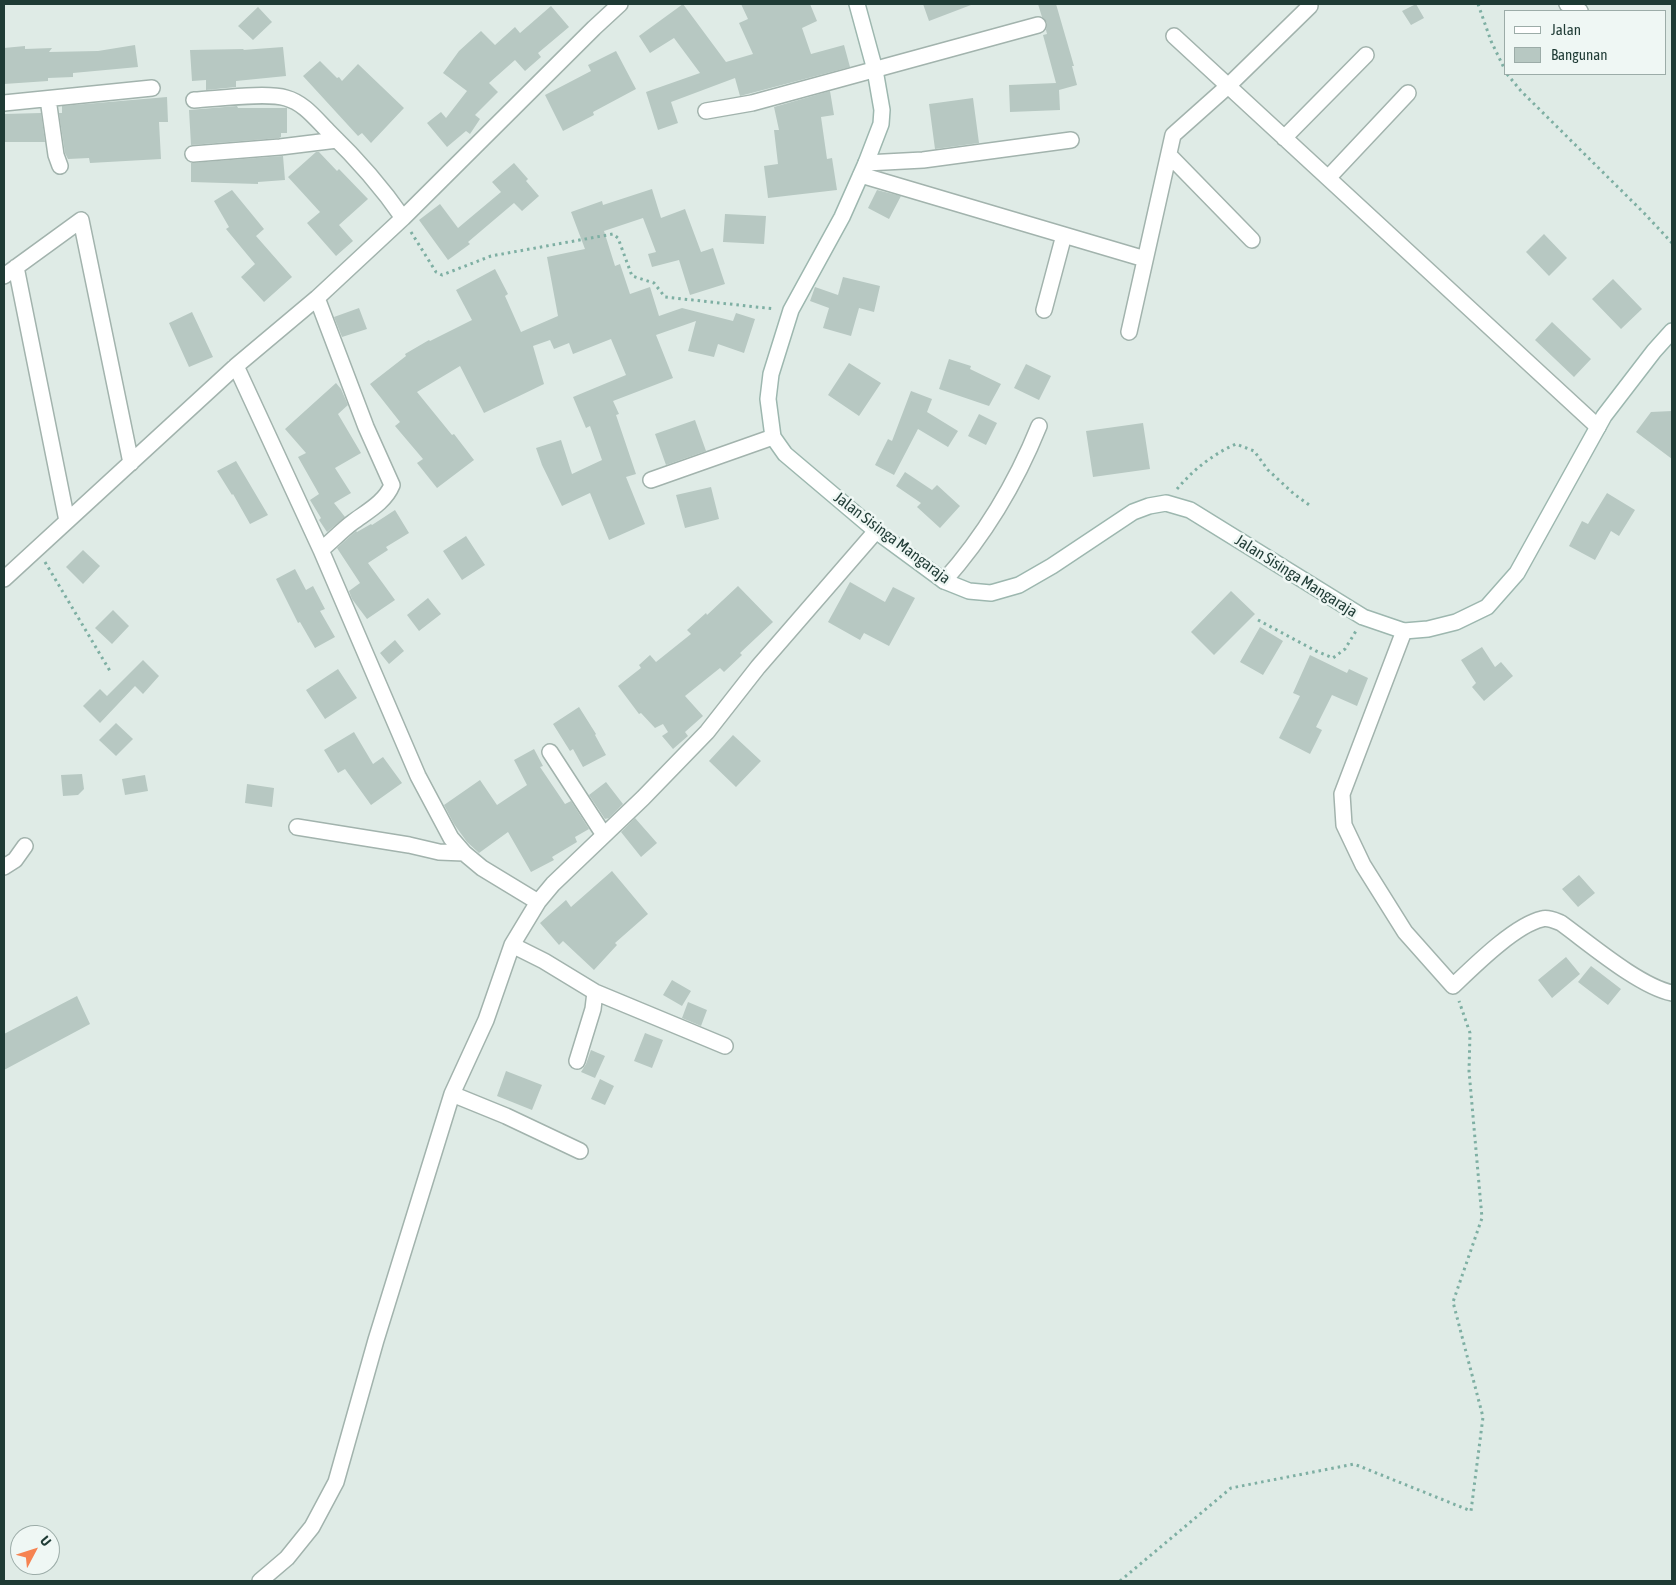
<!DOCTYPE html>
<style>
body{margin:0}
#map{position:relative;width:1676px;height:1585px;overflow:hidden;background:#dfebe6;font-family:"Asap Condensed",sans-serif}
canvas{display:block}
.frame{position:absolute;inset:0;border:5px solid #1f3b35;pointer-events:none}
.legend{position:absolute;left:1504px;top:10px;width:162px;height:65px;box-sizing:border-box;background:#eff7f4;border:1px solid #9caca8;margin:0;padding:6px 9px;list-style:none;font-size:15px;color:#1f3b35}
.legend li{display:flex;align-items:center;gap:10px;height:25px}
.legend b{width:25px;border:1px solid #9caca8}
.north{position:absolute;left:10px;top:1525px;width:50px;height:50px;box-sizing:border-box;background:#eff7f4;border:1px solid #9caca8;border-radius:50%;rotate:50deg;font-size:14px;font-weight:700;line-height:20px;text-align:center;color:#1f3b35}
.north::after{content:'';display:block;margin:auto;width:18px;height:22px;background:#f68351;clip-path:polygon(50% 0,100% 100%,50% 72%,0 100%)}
</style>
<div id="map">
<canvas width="1676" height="1585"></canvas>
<div class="frame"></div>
<ul class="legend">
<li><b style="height:6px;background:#fff"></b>Jalan</li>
<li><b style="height:14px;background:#b7c8c2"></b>Bangunan</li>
</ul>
<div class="north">U</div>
</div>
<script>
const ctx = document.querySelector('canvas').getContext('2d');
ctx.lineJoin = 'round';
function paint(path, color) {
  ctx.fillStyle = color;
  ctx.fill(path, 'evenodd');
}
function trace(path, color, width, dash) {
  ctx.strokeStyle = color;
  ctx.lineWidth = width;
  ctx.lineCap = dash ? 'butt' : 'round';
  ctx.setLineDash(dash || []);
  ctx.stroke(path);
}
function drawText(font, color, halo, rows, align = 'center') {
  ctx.font = font + ' "Asap Condensed",sans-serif';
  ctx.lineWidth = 5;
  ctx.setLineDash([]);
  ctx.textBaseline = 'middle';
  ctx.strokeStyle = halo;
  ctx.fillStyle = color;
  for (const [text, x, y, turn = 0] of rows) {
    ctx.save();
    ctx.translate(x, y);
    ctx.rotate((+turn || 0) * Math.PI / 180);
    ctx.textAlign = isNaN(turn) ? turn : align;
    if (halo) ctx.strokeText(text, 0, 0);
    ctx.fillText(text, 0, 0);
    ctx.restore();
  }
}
paint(new Path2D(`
 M683,4l43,58 27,-8 -14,-31 9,-4 -7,-15h69l7,17 -15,7 9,26 33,-9 6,22 -110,29 -5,-18 -64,24 7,21 -20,7 -12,-38 54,-19 -26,-35 -24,15 -11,-17z
 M923,4h48v1l-42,16z
 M1038,4h18l18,62h-2l5,19 -18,5 1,20 -50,2 -1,-27 47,-2 -13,-48 4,-1 -1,-4 1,-7 -5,-6z
 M1416,4l8,14 -13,7 -9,-14z
 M551,6l18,21 -31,26 3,4 -16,14 -10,-11 -26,23 9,9 -23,23 5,4 -10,15 -4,-3 -19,16 -20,-24 14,-11 5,6 21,-27 -24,-18 16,-22 22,-20 14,14 20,-18 5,6z
 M258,7l14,15 -19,18 -15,-14z
 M135,45l3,22 -65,6v4l-25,1v3l-44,3v-36l21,-2v3l27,-1 -3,4 49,-1z
 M283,47l3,29 -50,5v6l-30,3v-10l-14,1 -2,-31 54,-1 -1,1z
 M616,51l20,38 -43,23 1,3 -31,16 -18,-36 46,-24 -3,-6z
 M320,61l17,17 2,-1 3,4 16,-17 46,44 -33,35 -9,-10 -4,3 -55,-60z
 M830,91l4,24 -13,2 6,42 5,-1 5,32 -69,8 -4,-32 14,-2 -4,-34h5l-5,-23z
 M167,97l1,25h-9l2,37 -71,4 -1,-5 -21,1 -3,-6 -6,-40h3v-7z
 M973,98l6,45 -44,6 -6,-45z
 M237,106l1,2h49v25h-6v4l-2,1 -88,7 -2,-35z
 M41,113l4,29h-41v-28z
 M316,152h3l18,19 2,-2 29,30 -29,26 14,16 -17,15 -29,-33 13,-11 -32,-35z
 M283,156l2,24 -27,2v2l-67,-2v-19z
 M514,163l14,16 -2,2 13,15 -17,15 -8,-8 -46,39 2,2 -22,16 -29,-40 21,-16 18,24 43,-36 -9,-10z
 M652,189l9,29 24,-9 16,43 12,-4 12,36 -35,11 -11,-35 -27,7 -4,-13 8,-2 -13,-34 -39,13 11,35 5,-2 10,30 20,-7 9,29 23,-8 51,13 3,-8 19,6 -11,34 -26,-9 -4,13 -26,-6 8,-30 -40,14 17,43 -60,23 6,13 -3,1 20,59 -10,3 19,47 -36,16 -19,-47 -28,13 -20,-41 -6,-17 25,-8 11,34 30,-14 -12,-34 -4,2 -13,-31 53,-22 -15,-36 -38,15 -4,-11 -15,6 -4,-9 -17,6 11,38 -60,29 -24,-47 -43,26 35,43 2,-1 20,26 -37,28 -20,-25 6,-4 -28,-33 5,-4 -30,-38 36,-28 -1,-2 24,-14 1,1 42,-21 -16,-30 39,-21 13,25 -3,2 16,36 37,-16 -11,-59 38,-8 -14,-37 31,-11 1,4z
 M232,190l32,39 -8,7 36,41 -28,25 -23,-25 14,-13 -29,-35 3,-2 -15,-26z
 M877,190l24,6 -12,23 -21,-11z
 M725,214l41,2 -2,28 -41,-2z
 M1544,234l23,24 -18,18 -23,-24z
 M843,277l37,9 -6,26 -15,-4 -8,28 -28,-8 6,-20 -19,-7 5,-14 23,8z
 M1613,279l29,30 -21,20 -29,-30z
 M359,308l8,21 -25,8 -8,-20z
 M192,312l21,45 -24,10 -20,-44z
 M1552,322l39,37 -17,18 -39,-37z
 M949,359l22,7 -1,3 31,15 -12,22 -50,-17z
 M849,363l32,20 -22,33 -31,-21z
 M1026,364l25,12 -12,24 -25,-12z
 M336,383l5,6 7,16 -10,9 23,39 -26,15 16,25 -17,10 11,14 -18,15 -8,-12 2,-2 -11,-18 9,-6 -21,-37 8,-4 -21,-24z
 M911,391l21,8 -5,13 31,19 -10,16 -30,-18 -24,46 -19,-10 13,-26 4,2z
 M1672,411v48l-36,-27 15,-20z
 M979,414l18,9 -11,22 -18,-9z
 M695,420l11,31 -40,14 -11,-31z
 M1143,423l7,46 -57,8 -7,-46z
 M236,461l32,54 -18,9 -17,-30 -1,1 -15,-24z
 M905,472l27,18 5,-5 23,21 -20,22 -23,-21 4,-4 -25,-17z
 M711,487l8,32 -34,9 -9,-33z
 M1607,493l28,17 -16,26 -8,-5 -16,29 -26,-14 13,-25 6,3z
 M395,510l14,23 -23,14 2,3 -20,13 27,37 -28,19 -15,-20 -3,-8 11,-8 -23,-35 19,-17 1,1 14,-8 1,1z
 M466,536l19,29 -23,15 -19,-29z
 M83,550l17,16 -17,18 -17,-17z
 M295,569l11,21 7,-4 12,23 -5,2 15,26 -20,11 -15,-26 -2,1 -22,-44z
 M850,582l35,20 8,-15 22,11 -26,48 -25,-13 -4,7 -32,-18z
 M738,586l35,36 -33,31 2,2 -18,17 -4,-4 -35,28 18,20 -18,16 3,4 -15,13 -11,-13 6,-4 -5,-8 -8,4 -14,-15 -2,1 -21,-28 23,-18 -2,-3 11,-10 6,7 35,-28 -4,-4 19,-17 1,2z
 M1231,591l24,23 -41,41 -23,-23z
 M428,598l13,16 -22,17 -12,-16z
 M113,610l16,16 -17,18 -17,-16z
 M1260,627l23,14 -20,34 -23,-13z
 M395,640l9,11 -15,13 -9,-11z
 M1482,647l13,20 6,-5 12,14 -29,25 -12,-14 4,-4 -15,-23z
 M1310,655l37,18 2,-4 19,9 -11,28 -25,-11 -16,32 6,3 -12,24 -31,-16 21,-42 -7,-3z
 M143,660l16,16 -16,18 -8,-8 -35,37 -17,-17 17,-17 7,7z
 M338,669l19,29 -32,21 -19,-29z
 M579,707l17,27 -1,1 11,20 -23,12 -10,-18 -3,2 -17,-27z
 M116,723l17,16 -17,17 -17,-16z
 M354,732l19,32 10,-7 19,26 -31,22 -26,-36 -7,4 -14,-23z
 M733,735l28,26 -25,26 -27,-26z
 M534,749l9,17 -3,1 25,37 6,-3 18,28 -14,8 2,5 -25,15 2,3 -23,12 -23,-40 -29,21 -12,-11 -13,-18 -10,-19 36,-25 17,25 30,-20 -13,-25z
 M82,774l2,15 -6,6 -15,1 -2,-21z
 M145,775l3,16 -23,4 -3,-16z
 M606,782l17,22 -14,14 -4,1 -16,-24z
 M247,784l27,4 -2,19 -27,-4z
 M635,818l22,25 -16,14 -20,-25z
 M612,871l36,43 -33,29 2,2 -23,25 -31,-29 -4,4 -19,-22 26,-23 5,7z
 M1579,875l16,18 -17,14 -16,-18z
 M1566,957l14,17 -28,24 -14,-18z
 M1591,966l30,23 -13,16 -30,-23z
 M672,980l19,11 -9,15 -19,-11z
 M77,996l13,28 -86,46v-36z
 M688,1002l19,8 -6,16 -19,-8z
 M645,1033l18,7 -11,28 -18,-7z
 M591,1050l14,6 -10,22 -14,-6 5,-8z
 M506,1071l36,14 -10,25 -35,-14z
 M600,1079l14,7 -9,19 -14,-6z`), '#b7c8c2');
const street = new Path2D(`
 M1567,4l13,7
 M1174,36l424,391
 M48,99l8,56 4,11
 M194,100c22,-1 72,-8 92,-2 18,5 29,20 42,33 28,27 53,55 75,87
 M4,103l148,-15
 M706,111l46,-8 286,-78
 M1284,138l82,-83
 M193,154l87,-7 57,-7
 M1169,155l83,85
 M866,163l57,-3 148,-20
 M861,175l284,84
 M1328,178l80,-85
 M16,267l51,254
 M4,276l77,-56 50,243
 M317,298l49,129 26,58c-7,17 -24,26 -39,37 -11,8 -21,19 -32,28
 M1044,310l20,-75
 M1129,332l44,-197 55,-49 82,-80
 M236,366l85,184 97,226 33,62 13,15 18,15 56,34 15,-18 90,-86 64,-66 51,-65 118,-136
 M651,480l122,-43
 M4,579l232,-213 81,-68 86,-80 191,-190 26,-24
 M944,581c41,-46 72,-98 95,-155
 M1404,631l-62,163 2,31 19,40 42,67 48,54c21,-20 62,-61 89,-67 6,-2 14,2 19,4 29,21 78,63 111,70
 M550,752l54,83
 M297,827l112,18 30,7 25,1
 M4,867l11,-7 10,-14
 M538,902l-26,43 -26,75 -34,74 54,22 74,35
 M512,945l32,16 51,31 130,54
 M577,1061l16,-52 2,-17
 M260,1581l27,-23 25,-31 24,-45 40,-142 76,-246`);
const secondary = new Path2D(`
 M857,4l18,66 7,40 -1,14 -15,39 -24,54 -51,93 -20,64 -3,25 5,38 12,17 91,77 68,50 25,10 22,2 28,-8 33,-19 81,-54 16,-6 17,-3 24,7 173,107 41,14 24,-2 28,-7 31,-15 30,-34 87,-157 50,-65 18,-20`);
trace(street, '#a2b3ad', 18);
trace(secondary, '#9db7af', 18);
trace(new Path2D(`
 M1478,4l13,37 14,29
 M1507,74l14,17 123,122 28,30
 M411,232l25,40 6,3 49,-19 122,-22 5,4 14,38 22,7 11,14 110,12
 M1177,489c16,-19 36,-35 59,-45l18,7 14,19 26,24 18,13
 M45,562l65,109
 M1258,620l58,31 17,7 12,-9 11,-18
 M1120,1581l111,-93 123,-24 117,47 12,-94 -30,-115 29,-84 -13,-147 1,-38 -11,-32`), '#7eafa3', 3, [2.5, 4]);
trace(street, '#fff', 15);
trace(secondary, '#fff', 15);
drawText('16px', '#1f3b35', '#eff7f4', [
 ["Jalan Sisinga Mangaraja",892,538,37],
 ["Jalan Sisinga Mangaraja",1296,576,32]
]);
</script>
